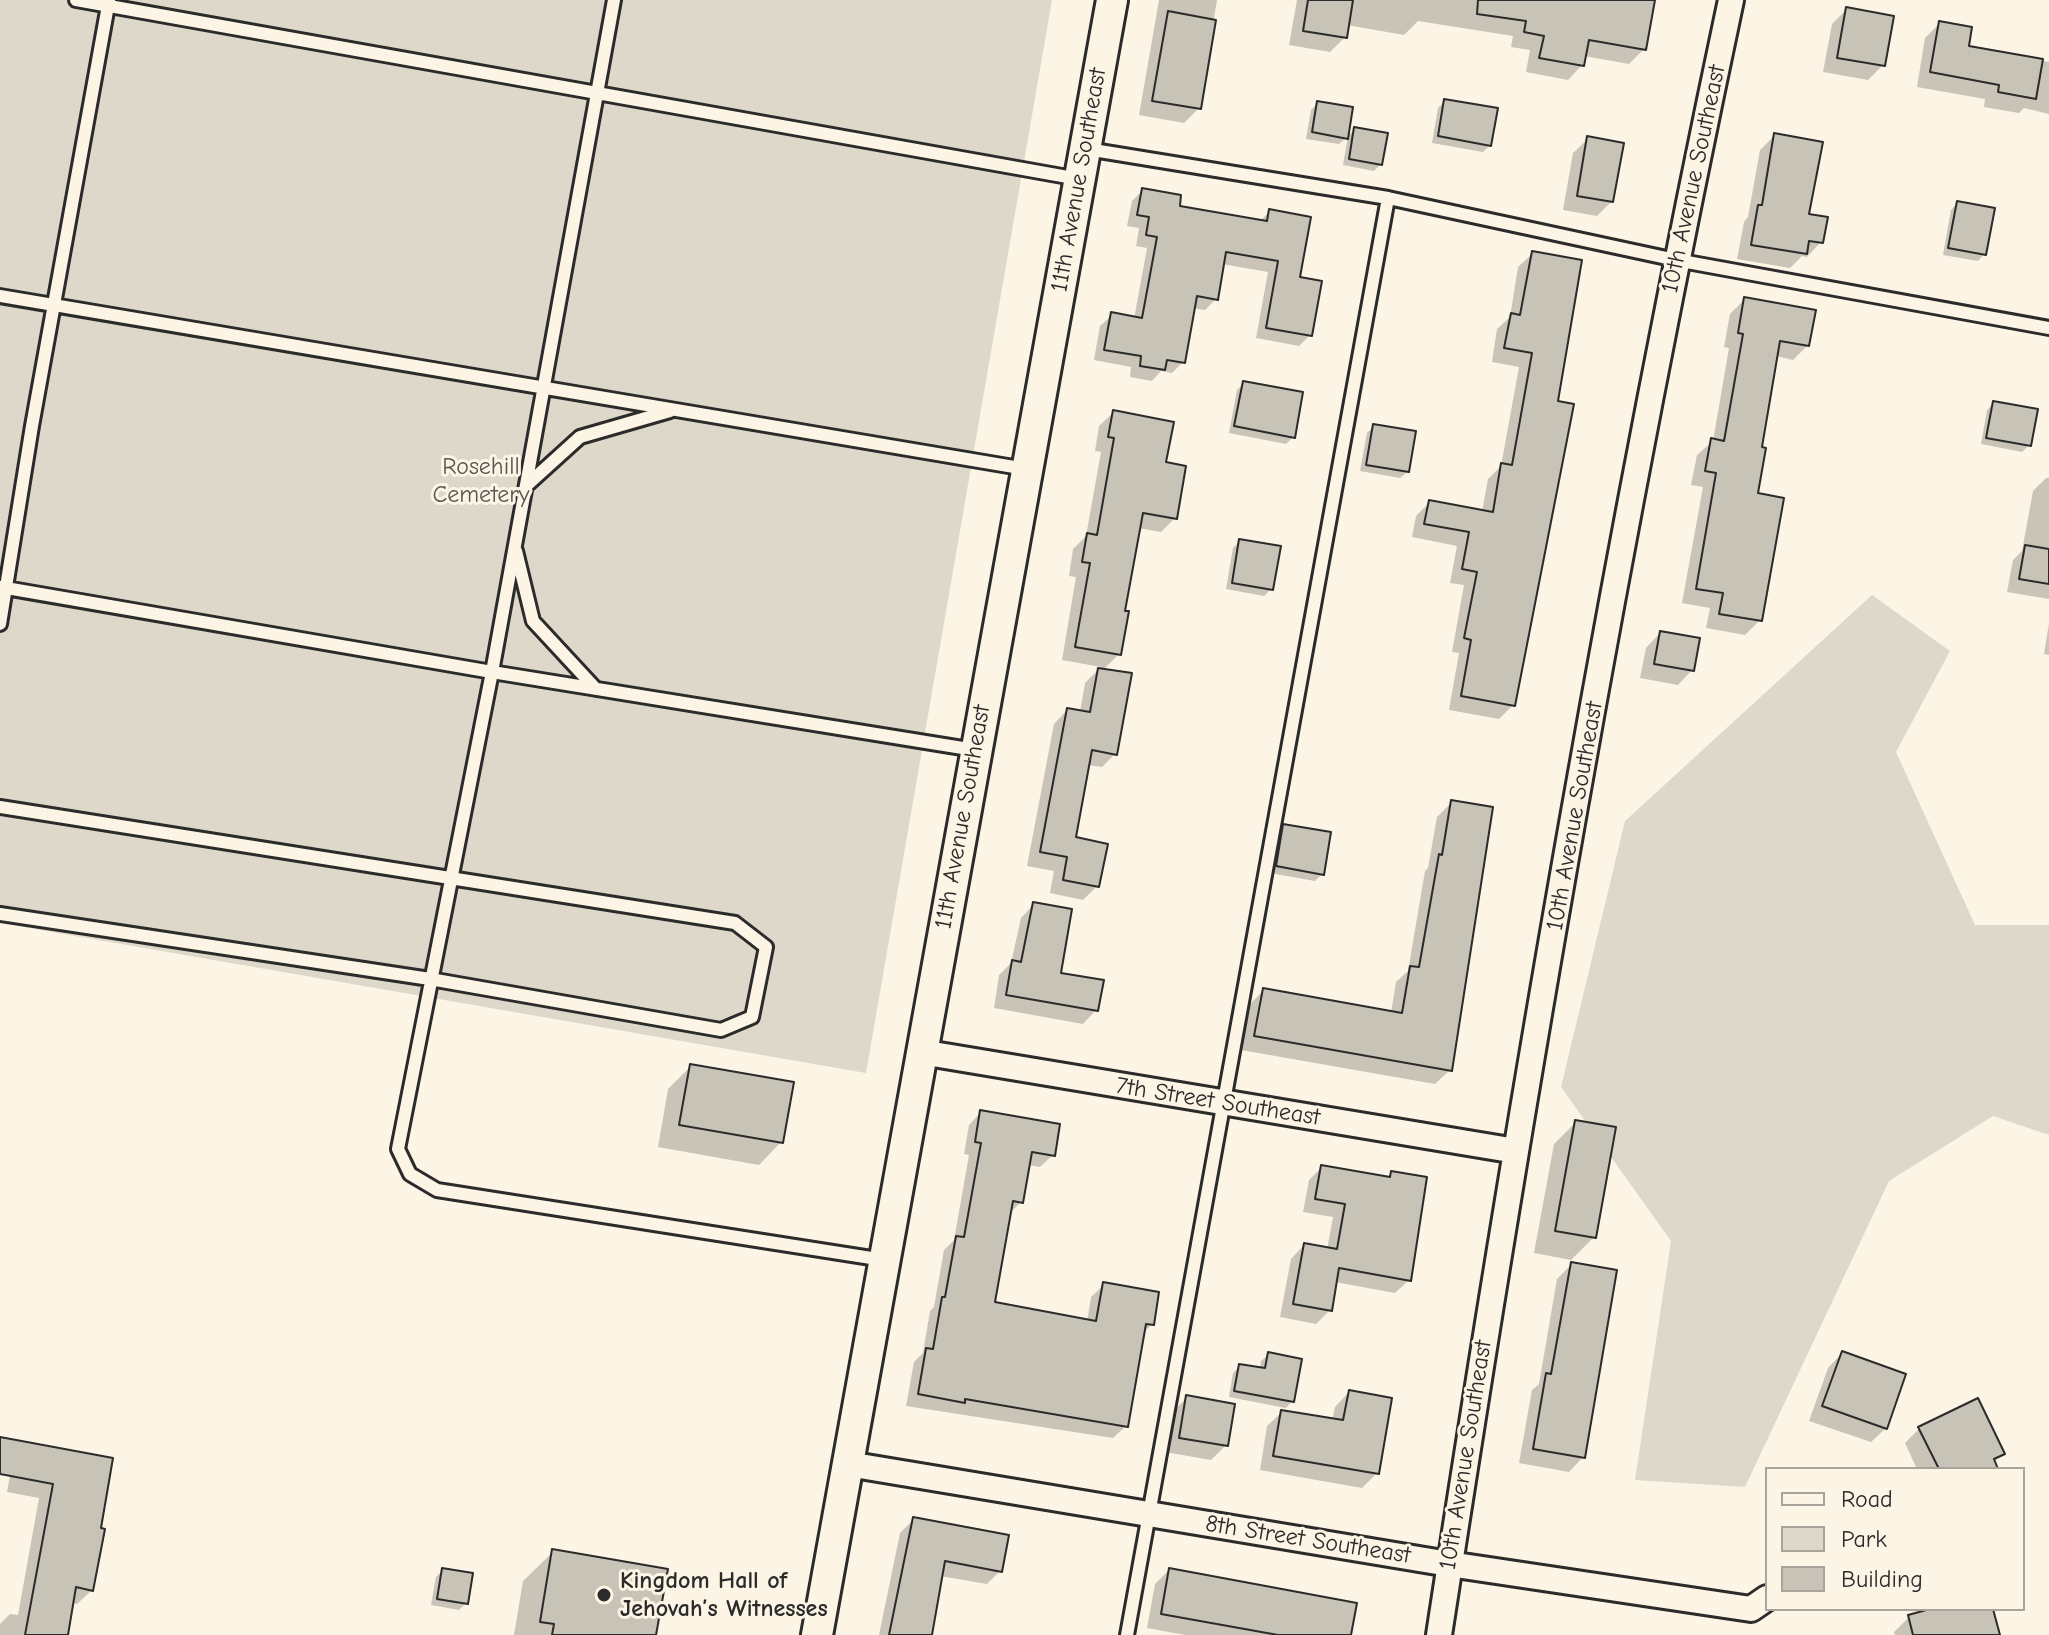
<!DOCTYPE html>
<meta charset="utf-8">
<style>
body{margin:0}
#map{position:relative;width:2049px;height:1635px;overflow:hidden;background:#fcf5e5;font-family:"Comic Neue",sans-serif}
canvas{display:block}
.legend{position:absolute;left:1765px;top:1467px;width:260px;height:144px;box-sizing:border-box;background:#fcf5e5;border:2px solid #a8a49b;margin:0;padding:10px 14px;list-style:none;font-size:24px;color:#2b2b2b}
.legend li{display:flex;align-items:center;gap:16px;height:40px}
.legend b{width:40px;border:2px solid #a8a49b}
</style>
<div id="map">
<canvas width="2049" height="1635"></canvas>
<ul class="legend">
<li><b style="height:10px;background:#fcf5e5"></b>Road</li>
<li><b style="height:22px;background:#ded8ca"></b>Park</li>
<li><b style="height:22px;background:#c8c3b7"></b>Building</li>
</ul>
</div>
<script>
const ctx = document.querySelector('canvas').getContext('2d');
ctx.lineJoin = 'round';
function paint(path, color) {
  ctx.fillStyle = color;
  ctx.fill(path, 'evenodd');
}
function trace(path, color, width, dash) {
  ctx.strokeStyle = color;
  ctx.lineWidth = width;
  ctx.lineCap = dash ? 'butt' : 'round';
  ctx.setLineDash(dash || []);
  ctx.stroke(path);
}
function drawText(font, color, halo, rows, align = 'center') {
  ctx.font = font + ' "Comic Neue",sans-serif';
  ctx.lineWidth = 6;
  ctx.setLineDash([]);
  ctx.textBaseline = 'middle';
  ctx.strokeStyle = halo;
  ctx.fillStyle = color;
  for (const [text, x, y, turn = 0] of rows) {
    ctx.save();
    ctx.translate(x, y);
    ctx.rotate((+turn || 0) * Math.PI / 180);
    ctx.textAlign = isNaN(turn) ? turn : align;
    if (halo) ctx.strokeText(text, 0, 0);
    ctx.fillText(text, 0, 0);
    ctx.restore();
  }
}
paint(new Path2D(`
 M0,0h1052l-186,1073 -866,-150z
 M1872,595l78,56 -54,101 79,173h74v210l-56,-19 -104,65 -144,306 -110,-7 36,-239 -110,-154 64,-266z`), '#ded8ca');
paint(new Path2D(`
 M1159,0h58l-18,108 -15,15 -45,-8z
 M1297,0h356l-9,49 -15,15 -45,-8 -2,9 -14,15 -42,-8 4,-22 -19,-3 2,-11 -95,-15 -14,14 -57,-10 -2,12 -15,15 -41,-7z
 M1846,10l37,55 -15,15 -45,-8 9,-48z
 M1940,23l26,24 83,15v52l-25,-6 -5,5 -35,-6 1,-8 -68,-12 8,-49z
 M1445,101l45,44 -7,7 -51,-9 6,-35z
 M1318,103l28,35 -7,6 -33,-5 5,-29z
 M1355,129l26,35 -7,7 -31,-6 5,-29z
 M1775,135l32,80 14,27 -14,15 -5,-1 -12,12 -53,-9 7,-37 4,-5 12,-67z
 M1588,139l24,62 -15,15 -34,-6 10,-57z
 M1143,190l34,17 82,15 10,-10 29,67 12,56 -11,11 -43,-8 12,-66 -46,-8 -6,35 -11,11 -13,-2 -9,54 -11,11 -11,-2 -9,10 -22,-4 1,-10 -37,-7 6,-34 12,-11 22,4 13,-71 -11,-2 3,-18 -12,-2 5,-25z
 M1957,203l27,51 -6,7 -35,-6 8,-45z
 M1532,254l23,149 -42,302 -14,14 -50,-9 10,-57 -7,-1 12,-67 -14,-2 7,-37 -45,-9 4,-21 14,-14 52,10 6,-33 13,-13 18,-99 -27,-5 5,-33 13,-12 8,-50z
 M1745,299l63,46 -15,15 -17,-4 -17,93 -3,46 4,125 -15,15 -39,-7 4,-20 -28,-5 21,-116 -12,-2 6,-30 16,-14 16,-93 -5,-1 6,-33z
 M1244,383l49,54 -7,7 -57,-11 8,-43z
 M1994,403l35,42 -7,7 -41,-8 6,-34z
 M1114,412l50,51 11,55 -14,14 -23,-4 -15,84 -4,42 -16,16 12,84 -13,13 -15,-2 -13,74 23,47 -14,14 -33,-7 4,-22 -27,-5 27,-142 13,-14 13,2 5,-29 16,-16 -39,-7 14,-83 -7,-1 4,-27 13,-13 15,-84 -6,-1 4,-25z
 M1374,426l33,46 -7,6 -40,-7 7,-38z
 M2046,478h3v121l-42,-7 6,-32 9,-9 11,-60z
 M1240,541l31,48 -7,7 -38,-7 7,-41z
 M2049,623v32l-5,-1z
 M1660,633l32,37 -14,15 -38,-7 6,-30z
 M1452,802l-2,268 -15,14 -194,-34 8,-45 14,-14 128,22 5,-31 12,-11 17,-100 3,-3 9,-51z
 M1284,826l38,48 -7,7 -45,-8 7,-40z
 M1034,904l25,71 37,35 -13,14 -89,-16 5,-33 12,-12 10,-45z
 M691,1066l90,76 -22,23 -101,-18 10,-58z
 M981,1112l72,43 -13,12 -12,-2 -7,37 -12,12 -16,90 94,18 4,-25 13,-12 48,39 -10,10 -16,92 -13,12 -207,-32 8,-44 9,-9 7,-42 4,-4 10,-57 10,-10 15,-85 -5,-1 5,-29z
 M1576,1122l18,115 -23,23 -37,-7 20,-109z
 M1322,1167l65,11 5,-5 17,107 -14,13 -60,-11 -5,28 -14,14 -36,-7 11,-58 13,-14 23,5 6,-33 -30,-5 6,-32z
 M1572,1264l11,193 -14,15 -50,-9 13,-73 7,-6 18,-105z
 M1842,1353l44,75 -15,14 -62,-21 19,-53z
 M1268,1355l24,46 -6,7 -57,-11 4,-24 7,-7 20,3 1,-8z
 M1349,1392l28,81 -15,15 -102,-18 7,-44 15,-14 50,9 3,-14z
 M1187,1398l39,47 -15,15 -46,-8 7,-40z
 M1919,1429l84,24 -10,10 3,6h-79l-12,-26z
 M13,1459h98l-19,131 -15,14 -6,-1 -5,32h-66v-11l10,-10 8,1 21,-117 -32,-6z
 M914,1519l86,52 -13,13 -47,-8 -10,59h-51l21,-102z
 M553,1552l101,83h-140l9,-54z
 M443,1570l23,33 -7,7 -28,-5 5,-28z
 M1169,1570l180,65h-164l-38,-7 8,-44z
 M1935,1609h56l7,26h-103l-1,-3 15,-15z`), '#0003');
const building = new Path2D(`
 M1308,0h45l-6,38 -44,-7z
 M1478,0h177l-9,50 -57,-10 -5,26 -45,-8 5,-22 -20,-4 2,-11 -49,-7z
 M1846,7l48,9 -9,50 -48,-8z
 M1168,11l48,9 -15,89 -49,-8z
 M1939,21l33,6 -3,19 74,13 -7,40 -38,-7 1,-7 -69,-13z
 M1444,99l54,9 -7,38 -53,-10z
 M1317,101l36,6 -5,32 -36,-7z
 M1354,127l34,6 -6,32 -33,-6z
 M1774,133l49,9 -14,72 19,3 -5,26 -14,-2 -2,13 -56,-9 7,-40h4z
 M1587,136l37,7 -11,59 -36,-6z
 M1142,188l39,7 -1,11 87,15 2,-12 42,8 -11,60 22,4 -10,55 -46,-8 12,-67 -52,-9 -8,48 -21,-4 -12,67 -18,-3 -2,10 -25,-4 1,-10 -37,-6 7,-38 31,6 15,-81 -11,-2 3,-18 -12,-2z
 M1957,201l38,7 -9,47 -38,-7z
 M1532,251l50,9 -24,141 16,3 -59,302 -54,-10 10,-56 -7,-2 13,-66 -15,-3 7,-37 -45,-8 5,-24 64,12 8,-49 11,2 20,-112 -28,-5 7,-35 9,2z
 M1744,297l72,13 -7,36 -29,-5 -18,106 4,1 -8,45 26,5 -22,123 -43,-7 4,-21 -27,-4 20,-116 -11,-2 6,-33 13,3 19,-107 -5,-1z
 M1243,381l60,11 -8,46 -61,-12z
 M1993,401l45,8 -7,37 -45,-8z
 M1113,410l61,12 -8,40 20,4 -9,53 -34,-6 -18,98h4l-8,44 -46,-8 15,-84 -8,-1 5,-29 10,2 17,-97 -6,-1z
 M1373,424l43,7 -7,41 -43,-7z
 M1239,539l42,7 -8,44 -41,-7z
 M2025,545l24,4v35l-30,-5z
 M1660,631l40,7 -6,33 -40,-7z
 M1098,668l34,5 -15,82 -25,-5 -16,87 32,7 -9,43 -36,-7 4,-23 -27,-5 27,-144 23,4z
 M1451,800l42,7 -41,264 -198,-35 9,-48 139,25 8,-47 9,1 20,-113 3,1z
 M1283,824l48,8 -7,43 -48,-9z
 M1033,902l39,7 -11,64 43,7 -6,31 -92,-16 6,-35 9,2z
 M690,1064l104,18 -11,61 -104,-18z
 M980,1110l80,14 -5,32 -23,-4 -9,51 -10,-2 -18,101 101,19 7,-39 56,10 -5,33 -8,-1 -18,103 -163,-28v4l-47,-9 8,-46 7,1 9,-52h3l11,-61 8,1 17,-94 -6,-1z
 M1575,1120l41,7 -20,111 -41,-7z
 M1321,1165l69,12 1,-6 36,6 -16,104 -72,-13 -7,43 -39,-7 11,-61 33,6 8,-45 -30,-5z
 M1571,1262l46,8 -32,188 -52,-9 13,-76 5,1z
 M1842,1351l64,23 -19,55 -65,-23z
 M1268,1352l34,7 -8,43 -60,-11 5,-27 26,4z
 M1349,1390l43,8 -13,76 -106,-18 8,-46 62,10z
 M1186,1395l49,9 -7,42 -49,-8z
 M1978,1398l27,56 -11,5 4,10h-59l-21,-42z
 M0,1437l113,21 -12,70 4,1 -12,62 -17,-4 -8,48h-43l28,-151 -53,-10z
 M913,1517l96,18 -7,37 -57,-11 -13,74h-43z
 M552,1549l116,20 -12,66h-104l2,-11 -14,-2z
 M442,1568l31,5 -5,31 -31,-5z
 M1169,1568l188,35 -6,32h-73l-117,-21z
 M1930,1609h63l7,26h-87l-5,-20z`);
paint(building, '#c8c3b7');
trace(building, '#2b2b2b', 2);
const service = new Path2D(`
 M76,0l1003,179
 M614,0l-122,672 -94,477 12,25 27,16 447,70
 M1087,149l301,49 288,62 373,68
 M0,296l1026,173
 M527,485l53,-48 90,-26
 M516,551l17,70 63,68
 M0,587l492,85 483,78
 M0,624l32,-198 77,-426
 M0,807l735,116 31,24 -14,70 -31,13 -291,-51 -430,-65
 M1127,1635l261,-1437`);
const minor = new Path2D(`
 M921,1052l595,99
 M848,1464l601,100 302,45 16,-11
 M1439,1635c84,-547 177,-1093 292,-1635`);
const tertiary = new Path2D(`
 M817,1635l295,-1635`);
trace(service, '#2b2b2b', 18);
trace(minor, '#2b2b2b', 30);
trace(tertiary, '#2b2b2b', 36);
trace(service, '#fcf5e5', 12);
trace(minor, '#fcf5e5', 24);
trace(tertiary, '#fcf5e5', 30);
for (const [x, y, r, color] of [
 [604,1595,8,"#2b2b2b"]
]) {
  const dot = new Path2D();
  dot.arc(x, y, r, 0, 2 * Math.PI);
  ctx.fillStyle = color;
  ctx.fill(dot);
  trace(dot, '#fcf5e5', 3);
}
drawText('24px', '#2b2b2b', '#fcf5e5', [
 ["10th Avenue Southeast",1694,179,-78],
 ["11th Avenue Southeast",1079,180,-80],
 ["10th Avenue Southeast",1575,816,-80],
 ["11th Avenue Southeast",963,817,-80],
 ["7th Street Southeast",1218,1102,9],
 ["10th Avenue Southeast",1466,1455,-81],
 ["8th Street Southeast",1308,1540,9]
]);
drawText('24px', '#585653', '#fcf5e5', [
 ["Rosehill",481,467],
 ["Cemetery",481,495]
]);
drawText('bold 24px', '#2b2b2b', '#fcf5e5', [
 ["Kingdom Hall of",620,1581],
 ["Jehovah’s Witnesses",620,1609]
], 'left');
</script>
